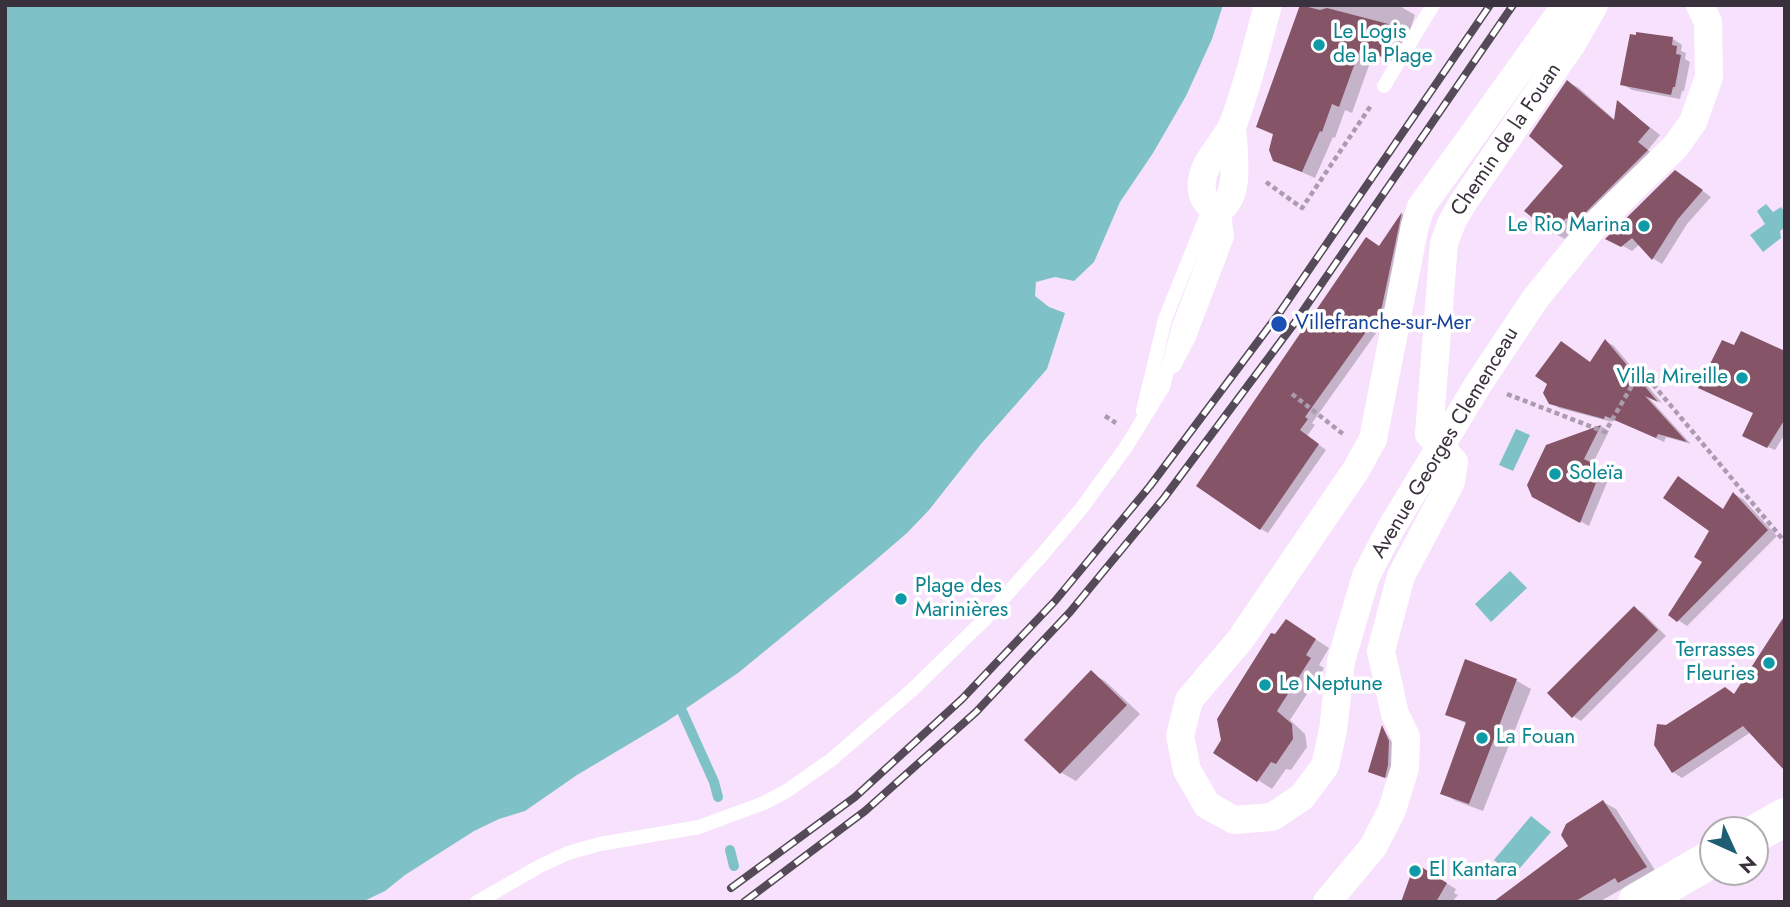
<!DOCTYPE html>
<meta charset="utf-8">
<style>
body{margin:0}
#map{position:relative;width:1790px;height:907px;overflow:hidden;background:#f7e1fc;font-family:Jost,sans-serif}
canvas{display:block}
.frame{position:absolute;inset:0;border:7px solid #39313b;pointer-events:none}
.north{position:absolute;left:1699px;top:816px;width:70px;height:70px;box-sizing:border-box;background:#fff;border:2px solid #b0adb1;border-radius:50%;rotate:135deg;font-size:19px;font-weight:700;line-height:28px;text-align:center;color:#39313b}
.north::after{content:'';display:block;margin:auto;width:24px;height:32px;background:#1e5e74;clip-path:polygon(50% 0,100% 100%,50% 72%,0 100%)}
</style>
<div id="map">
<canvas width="1790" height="907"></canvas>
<div class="frame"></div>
<div class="north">N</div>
</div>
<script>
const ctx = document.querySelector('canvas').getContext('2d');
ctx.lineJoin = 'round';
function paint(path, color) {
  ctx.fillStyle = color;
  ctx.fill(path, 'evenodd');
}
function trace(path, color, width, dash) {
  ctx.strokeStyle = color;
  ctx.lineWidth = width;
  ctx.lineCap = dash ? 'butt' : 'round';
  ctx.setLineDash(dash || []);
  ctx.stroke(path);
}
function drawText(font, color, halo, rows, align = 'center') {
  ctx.font = font + ' Jost,sans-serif';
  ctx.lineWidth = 7;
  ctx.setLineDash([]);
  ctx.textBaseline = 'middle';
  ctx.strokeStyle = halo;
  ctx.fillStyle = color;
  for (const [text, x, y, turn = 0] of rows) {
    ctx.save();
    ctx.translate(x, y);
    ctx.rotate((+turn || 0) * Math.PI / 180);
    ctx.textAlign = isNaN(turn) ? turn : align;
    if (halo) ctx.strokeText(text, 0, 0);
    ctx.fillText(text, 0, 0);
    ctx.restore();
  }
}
paint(new Path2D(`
 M5,5h1218l-11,34 -26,57 -33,57 -33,49 -26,60 -20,19 -19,-4 -19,5 -1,14 14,11 16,6 -18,56 -66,75 -52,66 -22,23 -36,31 -133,109 -72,49 -89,53 -52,36 -26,8 -25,12 -69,44 -20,16 -23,11h-357z
 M1766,204l7,8 8,-5 4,5v15l-5,4 1,7 -18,14 -13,-17 15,-11 -8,-13z
 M1516,429l14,6 -17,36 -14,-6z
 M1510,571l17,17 -36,34 -16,-18z
 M1531,816l20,16 -38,44 -19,-16z`), '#7ec2c7');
paint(new Path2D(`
 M1302,5l5,2 1,-2h90l17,10 -16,49 -26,-10 -21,59 -7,-3 -10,28 -2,-1 -18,41 -41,-18v-25l-16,-8z
 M1673,39l9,6 -1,6 5,2 -1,6 5,3 -6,29h-2l-2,8 -48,-9 -10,-6z
 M1568,82l11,6 37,33 3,-18 41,32 -12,15 10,8 -71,70 -9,-4 -13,15 -11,-6 11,-68z
 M1685,178l26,19 -24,27 -25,40 -8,-5 -14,-15 -8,7 -24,-13z
 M1402,214l7,4 -20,97 -77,108 3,2 -8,11 19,14 -58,83 -7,-4 106,-290 13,9z
 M1606,341l8,5 48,57 -14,-6 43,47 -25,-7 -2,5 -50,-23 -2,3 -53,-14 -9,-6 41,-39z
 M1785,376v58l-10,16 -24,-11z
 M1601,426l8,5 -17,34 18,10 -21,51 -56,-30 14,-50z
 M1734,494l9,5 34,37 -90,90 -9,-6z
 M1634,608l9,5 23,23 -85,85 -8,-5z
 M1300,629l29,19 -10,17 5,3 -34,52 15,14 2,13 -16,23 -5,-1 -14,20 -56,-36z
 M1466,661l51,20 14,8 -48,122 -27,-10 -14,-8 25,-69 -20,-10z
 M1091,673l14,8 35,33 -64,67 -14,-8 -36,-33z
 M1735,695l16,37 -69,46 -9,-6 -7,-46z
 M1383,728l10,16 -1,24 -3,11 -15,-6z
 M1603,802l13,7 42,66 -25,14 -6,-3 -28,16h-81l52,-56z
 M1416,865l40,24 -2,4 4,2 -6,7h-49z`), '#0003');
trace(new Path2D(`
 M682,711l32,71 4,15
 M730,850l4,16`), '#7ec2c7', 10);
paint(new Path2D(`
 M1300,5l20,5 7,-2 69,18 -10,32 -26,-9 -21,58 -7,-3 -10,28 -2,-1 -18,41 -29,-11 -4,-11 4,-16 -17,-7z
 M1636,32l37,5 -1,8 5,1 -1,8 5,1 -6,32h-2l-2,8 -51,-10 10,-51 6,1z
 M1567,80l47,40 3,-20 33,28 -12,14 10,8 -73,73 -9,-5 -13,16 -29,-23 39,-45 -34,-30z
 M1675,170l28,20 -25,29 -26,41 -20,-22 -11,9 -16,-8z
 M1402,212l-21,99 -76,106 3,2 -8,11 19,14 -59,86 -64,-44 170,-249 13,9z
 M1741,331l44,20v68l-18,29 -25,-12 11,-23 -55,-25 24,-48 12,5z
 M1605,339l53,63 -13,-6 42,46 -29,-8 -2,4 -51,-22 -1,3 -55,-15 -6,-11 4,-9 -12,-8 26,-35 29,21z
 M1601,425l-17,34 18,9 -22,55 -48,-26 -5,-12 19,-40z
 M1678,476l45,33 10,-17 35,38 -91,92 -9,-7 34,-53 -8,-5 15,-26 -46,-33z
 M1634,606l24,24 -86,88 -25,-25z
 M1785,615v156l-42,-45 -71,47 -18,-28 3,-21 9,1 59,-38 9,7z
 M1286,619l30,20 -10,16 5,3 -34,53 15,13 1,15 -17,25 -5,-2 -14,20 -44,-29 8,-13 -4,-21 54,-86 4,1z
 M1465,659l52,20 -48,125 -29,-10 26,-72 -21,-7z
 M1091,670l36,35 -67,69 -36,-34z
 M1382,725l7,16 -1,24 -3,13 -17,-6z
 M1603,800l44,67 -29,16 -3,-5 -41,24h-81l75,-56 -7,-11 5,-11z
 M1415,863l32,20 -11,19h-35z`), '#855567');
trace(new Path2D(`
 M1266,182l36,26 70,-104
 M1292,394l51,40
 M1507,394l98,38 36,-62 144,172
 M1105,416l11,7`), '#ab9baf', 4.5, [5, 3.5]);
trace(new Path2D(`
 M1384,86l49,-81
 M1174,366l15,-29 38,-100 -3,-25
 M1143,411l22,-92 45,-112
 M477,902l63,-36 28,-13 32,-9 99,-17 65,-24 21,-11 46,-32 81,-70 72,-70 57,-64 40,-47 45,-62 37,-60 16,-61 45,-119`), '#fff', 14);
trace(new Path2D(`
 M1566,5l-145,202 -6,18 -42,214 -17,31 -116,170 -51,60 -9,36 7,34 20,35 27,15 38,-3 30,-20 23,-31 8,-36 8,-69 25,-85 25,-48 88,-145 56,-84 60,-74 81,-79 17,-24 16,-45 -1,-55 -8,-17
 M1232,126c1,23 10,71 -13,83 -13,-3 -19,-14 -17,-28 2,-21 23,-38 31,-57 15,-38 24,-79 35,-119
 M1327,902l46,-55 19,-37 13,-42 1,-31 -11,-23 -14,-63 20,-75 50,-94 3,-20 -25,-28 15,-191 8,-21 10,-18 111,-162 21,-37`), '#fff', 28);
trace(new Path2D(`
 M1755,834l30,-17
 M1637,902l76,-44`), '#fff', 38);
const rail = new Path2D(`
 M731,888l124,-91 107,-98 93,-98 95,-115 130,-174 210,-307
 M744,902l121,-91 111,-99 94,-100 94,-114 132,-177 217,-316`);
trace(rail, '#554a57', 8);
trace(rail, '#fff', 5, [16]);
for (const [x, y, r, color] of [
 [1319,45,7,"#0f9aa8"],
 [1644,226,7,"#0f9aa8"],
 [1279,324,9,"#1a4fb4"],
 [1742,378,7,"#0f9aa8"],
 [1555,474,7,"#0f9aa8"],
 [901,599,7,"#0f9aa8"],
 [1769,663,7,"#0f9aa8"],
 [1265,685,7,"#0f9aa8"],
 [1482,738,7,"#0f9aa8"],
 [1415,871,7,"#0f9aa8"]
]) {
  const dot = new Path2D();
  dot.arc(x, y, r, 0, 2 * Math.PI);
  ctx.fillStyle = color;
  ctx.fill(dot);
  trace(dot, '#fff', 2.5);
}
drawText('21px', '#0d838f', '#fff', [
 ["Le Logis",1333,33],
 ["de la Plage",1333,57],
 ["Le Rio Marina",1630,226,"right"],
 ["Villa Mireille",1728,378,"right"],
 ["Soleïa",1569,474],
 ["Plage des",915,587],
 ["Marinières",915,611],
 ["Terrasses",1755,651,"right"],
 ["Fleuries",1755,675,"right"],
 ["Le Neptune",1279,685],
 ["La Fouan",1496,738],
 ["El Kantara",1429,871]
], 'left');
drawText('21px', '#39313b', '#fff', [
 ["Chemin de la Fouan",1507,140,-56],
 ["Avenue Georges Clemenceau",1446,443,-59]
]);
drawText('21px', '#164399', '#fff', [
 ["Villefranche-sur-Mer",1295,324]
], 'left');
</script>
